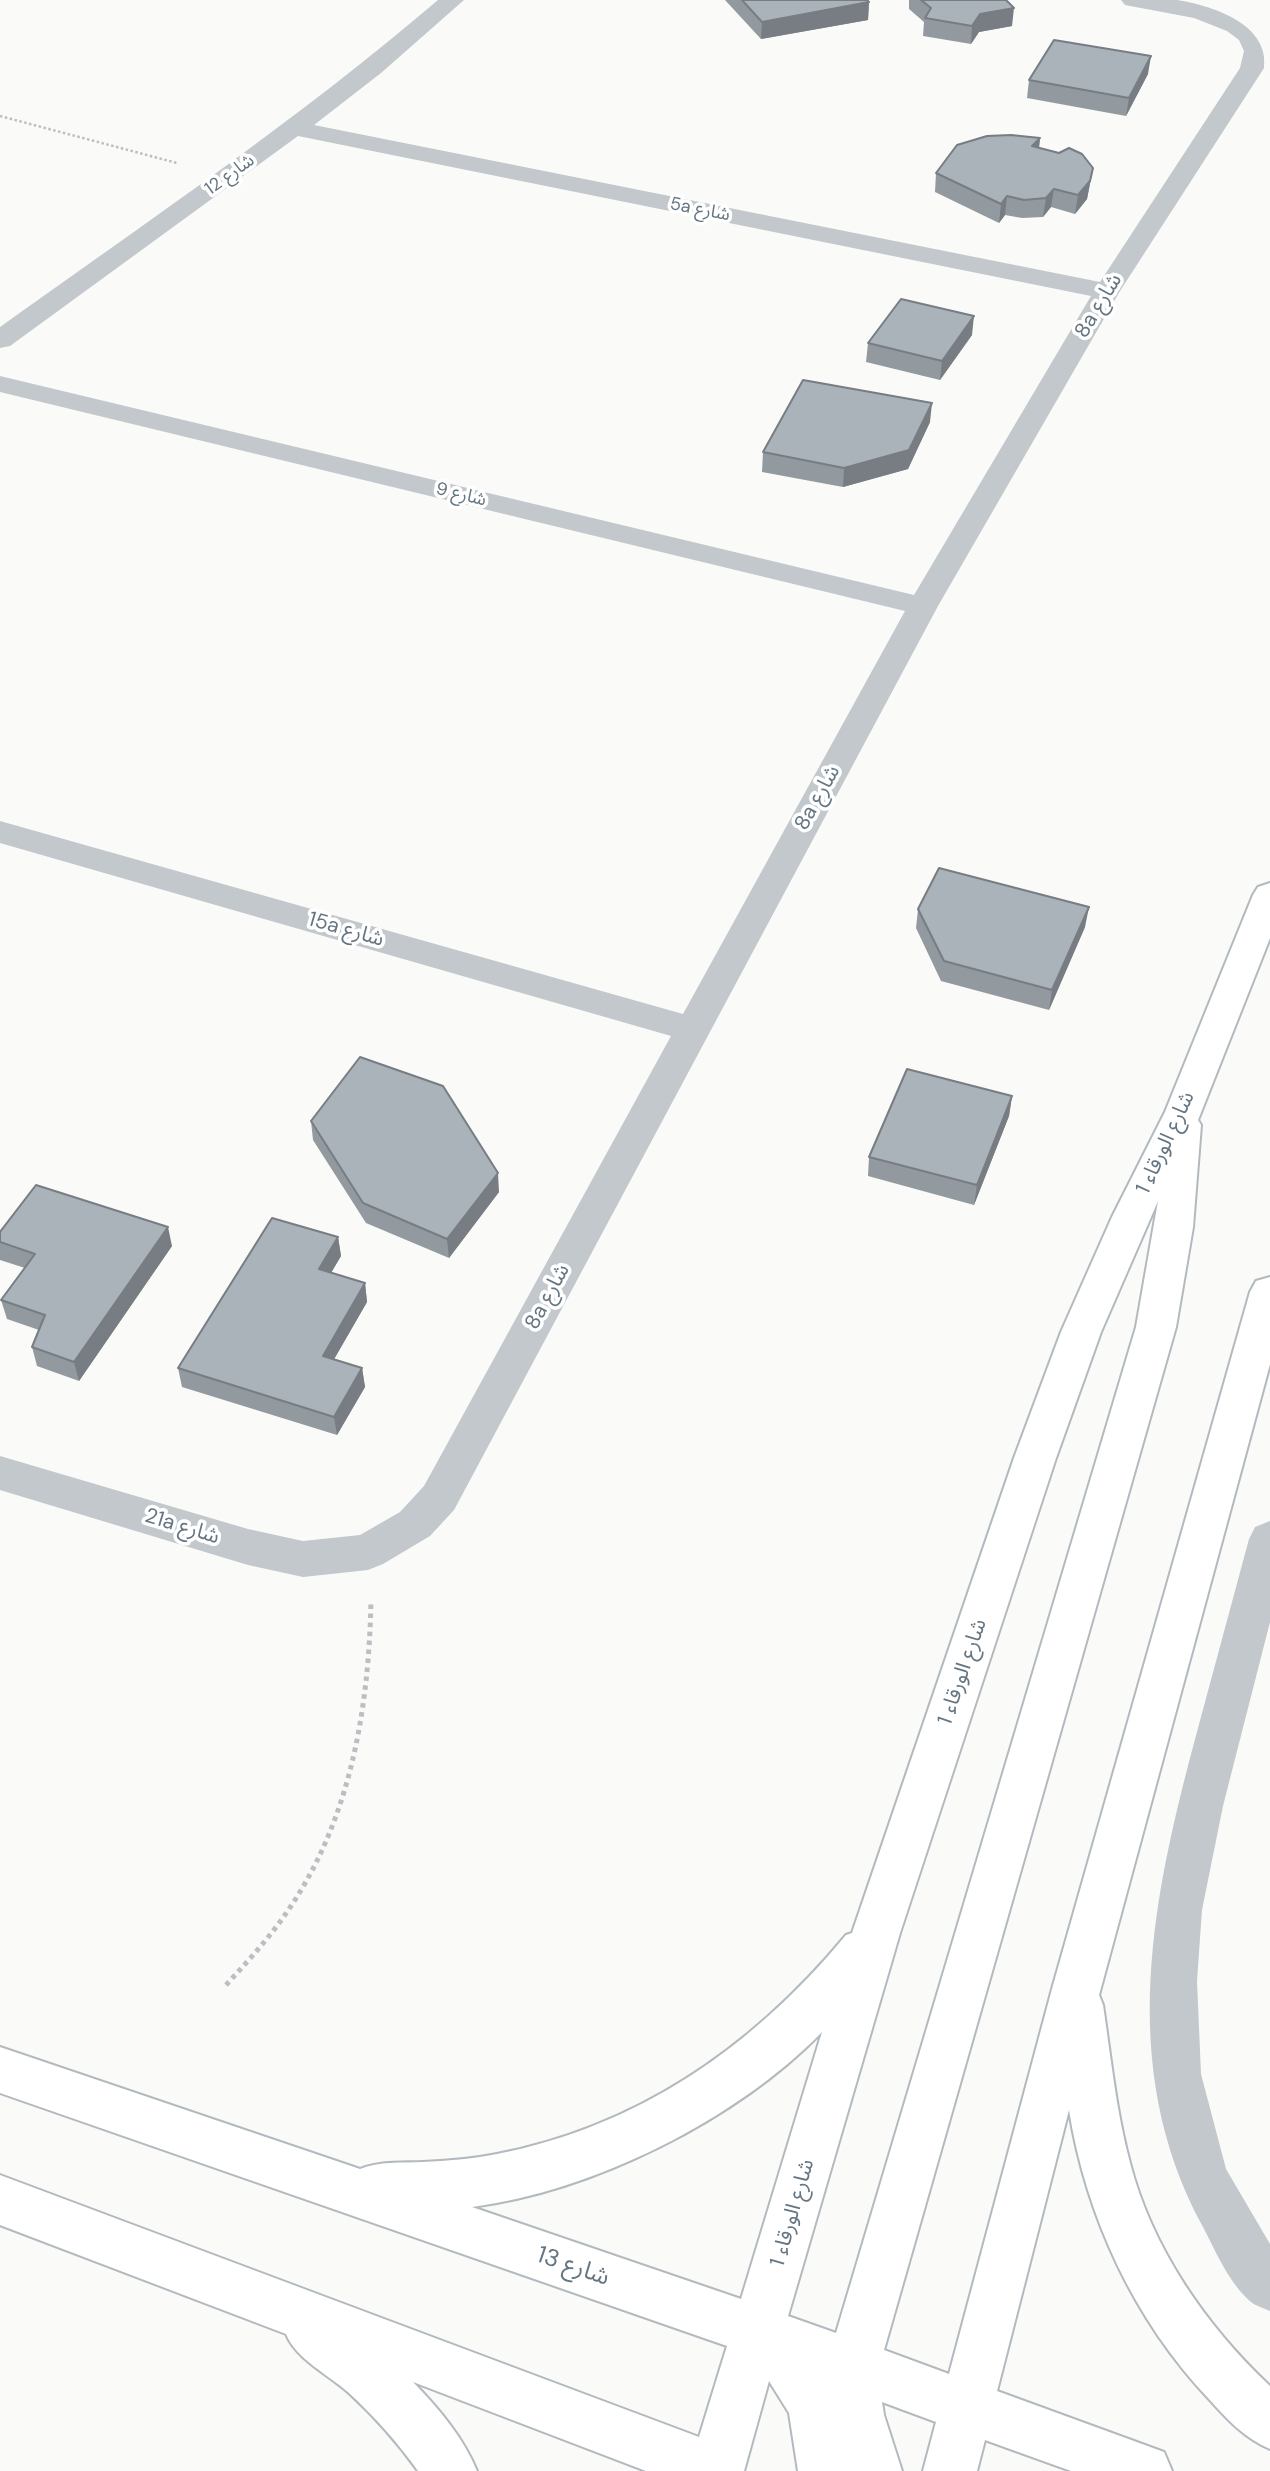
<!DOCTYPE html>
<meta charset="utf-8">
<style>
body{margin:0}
canvas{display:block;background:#fafaf8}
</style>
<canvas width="1270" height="2471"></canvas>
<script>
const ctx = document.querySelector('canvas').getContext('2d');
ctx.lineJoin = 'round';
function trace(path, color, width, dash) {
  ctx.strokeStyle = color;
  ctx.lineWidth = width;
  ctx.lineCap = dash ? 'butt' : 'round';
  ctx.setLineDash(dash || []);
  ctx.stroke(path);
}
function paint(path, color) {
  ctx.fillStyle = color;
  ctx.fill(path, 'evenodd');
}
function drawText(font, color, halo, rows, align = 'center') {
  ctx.font = font + ' "DM Sans","Noto Sans Arabic",sans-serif';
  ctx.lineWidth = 7;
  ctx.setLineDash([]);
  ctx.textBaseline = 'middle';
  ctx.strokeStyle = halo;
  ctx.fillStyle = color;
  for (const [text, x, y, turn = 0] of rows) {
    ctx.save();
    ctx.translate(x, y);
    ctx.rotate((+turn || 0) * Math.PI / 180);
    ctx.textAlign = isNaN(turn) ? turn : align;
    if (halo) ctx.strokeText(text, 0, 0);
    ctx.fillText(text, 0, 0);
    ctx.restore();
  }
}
const secondary = new Path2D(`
 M1270,883v55l-72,182 3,5 -8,102 -17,100 -292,1023 65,24 103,-385 198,-697 6,-11 14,-4v87l-171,631 4,10c8,53 13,106 27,158 22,85 76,163 140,223v63c-26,-11 -43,-30 -61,-50 -75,-79 -123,-183 -140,-289l-72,281 167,61 8,19h-101l-86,-31 -8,31h-54l13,-49 -54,-20 2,13 18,56h-104l-9,-58 -20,-32 -25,90h-98l-233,-89c26,27 50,55 64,89h-59c-20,-28 -43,-54 -69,-78 -20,-18 -53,-34 -63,-59l-286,-109v-50l699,262 28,-91 -727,-253v-46l360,122c19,-8 41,-6 63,-7 24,-1 49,-3 74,-8 143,-28 257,-108 349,-219l6,-2 162,-475 47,-126 51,-115 53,-105 88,-217 5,-8zM1158,1201l-22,126 -300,1006 -48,-17 112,-383 156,-475 45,-126zM822,2032l-81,267 -269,-92c122,-16 264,-87 350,-175z`);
trace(secondary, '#b3babf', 4);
trace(new Path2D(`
 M0,116l177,47`), '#bbbfc2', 2.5, [2.5, 2.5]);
trace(new Path2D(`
 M226,1985c23,-25 46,-50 65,-79 60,-90 78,-199 80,-306`), '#bbbfc2', 5, [4.5, 4.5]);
paint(new Path2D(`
 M438,0h26l-83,73 -67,52 786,157 140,-214 4,-17 -5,-11 -12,-9 -33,-13 -69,-13 -4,-5c19,0 38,0 56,0 32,5 93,23 87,68l-144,223 -182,315 -484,904 -24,26 -47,28 -15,6 -65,7 -55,-12 -248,-75v-34l248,73 55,12 57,-6 40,-23 24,-26 247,-450 -671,-193v-22l683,193 222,-403 -905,-219v-16l914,219 177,-299 -793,-160 -288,210 -10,2v-21c148,-106 299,-208 438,-327z
 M1270,1521v101l-47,184 -21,104 -5,71 4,93 25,95 44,75v67c-6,-3 -14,-5 -19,-9 -22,-19 -35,-50 -48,-75 -88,-162 -50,-332 -5,-499 17,-63 34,-126 51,-189l6,-12z`), '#c3c8cc');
paint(secondary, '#fff');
paint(new Path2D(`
 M725,0h142l2,2 -1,18 -107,19z
 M909,0h97l6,26 -33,6 -8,12 -48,-8 1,-14 -15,-13z
 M1148,74l-22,42 -99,-18 2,-18z
 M1040,138l-1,10 54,20 -6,31 -12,15 -24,-7 -8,10 -21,1 -17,-3 -6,8 -64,-31 1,-19z
 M972,335l-32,45 -74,-18 2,-19z
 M930,422l-22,47 -65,18 -81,-15 1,-20z
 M918,909l167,18 -36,83 -108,-29 -25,-53z
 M1012,1096l-3,20 -35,89 -106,-29 1,-19z
 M311,1121l188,71 -50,66 -83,-35 -53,-83z
 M0,1232l172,14 -93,135 -42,-15 -5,-19 7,-17 -32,-11 -6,-19 24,-32 -25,-8z
 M338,1237l3,19 -10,17 34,10 2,19 -33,57 28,9 3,19 -28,48 -155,-48 -4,-19z`), '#929a9f');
paint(new Path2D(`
 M869,2l-1,18 -107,19 1,-17z
 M1014,8l-2,18 -33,6 -8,12 1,-18 8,-12z
 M1151,56l-3,18 -22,42 3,-18z
 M1040,138l-2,18 -6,-10z
 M1093,168l-6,31 -12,15 3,-19z
 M1054,189l-3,18 -8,10 3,-19z
 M1007,196l-2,19 -6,8 2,-19z
 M974,316l-2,19 -32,45 2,-19z
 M932,403l-2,19 -22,47 -65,18 1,-19z
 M1089,907l-4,20 -36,83 3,-20z
 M1012,1096l-3,20 -35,89 3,-20z
 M498,1173l1,19 -50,66 -2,-19z
 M168,1227l4,19 -93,135 -5,-19z
 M338,1237l3,19 -19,32 -3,-19z
 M365,1283l2,19 -42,73 -2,-19z
 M362,1368l3,19 -28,48 -3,-18z`), '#777d82');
const building = new Path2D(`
 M742,0h125l2,2 -107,20z
 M921,0h85l8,8 -34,6 -8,12 -47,-8 6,-10z
 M1054,40l97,16 -22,42 -100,-18z
 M1011,135l29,3 -8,8 27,7 10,-5 13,6 11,14 -3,13 -12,14 -24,-6 -8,9 -22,2 -17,-4 -6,8 -65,-31 21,-28 30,-9z
 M901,299l73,17 -32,45 -74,-18z
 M803,380l129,23 -23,47 -65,18 -81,-16z
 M939,868l150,39 -37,83 -108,-29 -26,-52z
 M360,1057l83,29 55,87 -51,66 -84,-36 -52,-82z
 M907,1069l105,27 -35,89 -108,-28z
 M36,1185l132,42 -94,135 -42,-15 13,-32 -44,-15 34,-46 -35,-12v-10z
 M272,1218l66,19 -19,32 46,14 -42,73 39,12 -28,49 -156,-49z`);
paint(building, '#aab3b9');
trace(building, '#777d82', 2);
drawText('18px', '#657683', '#fff', [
 ["شارع 12",230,175,-36],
 ["5a شارع",700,210,11],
 ["شارع 9",461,495,14]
]);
drawText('21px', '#657683', '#fff', [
 ["8a شارع",1099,306,-59],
 ["8a شارع",818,798,-61],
 ["15a شارع",346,930,16],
 ["شارع الورقاء 1",1166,1143,-65],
 ["8a شارع",548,1297,-62],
 ["21a شارع",182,1527,17],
 ["شارع الورقاء 1",963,1672,-71],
 ["شارع الورقاء 1",793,2213,-74]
]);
drawText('24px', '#657683', '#fff', [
 ["شارع 13",573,2267,19]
]);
</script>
